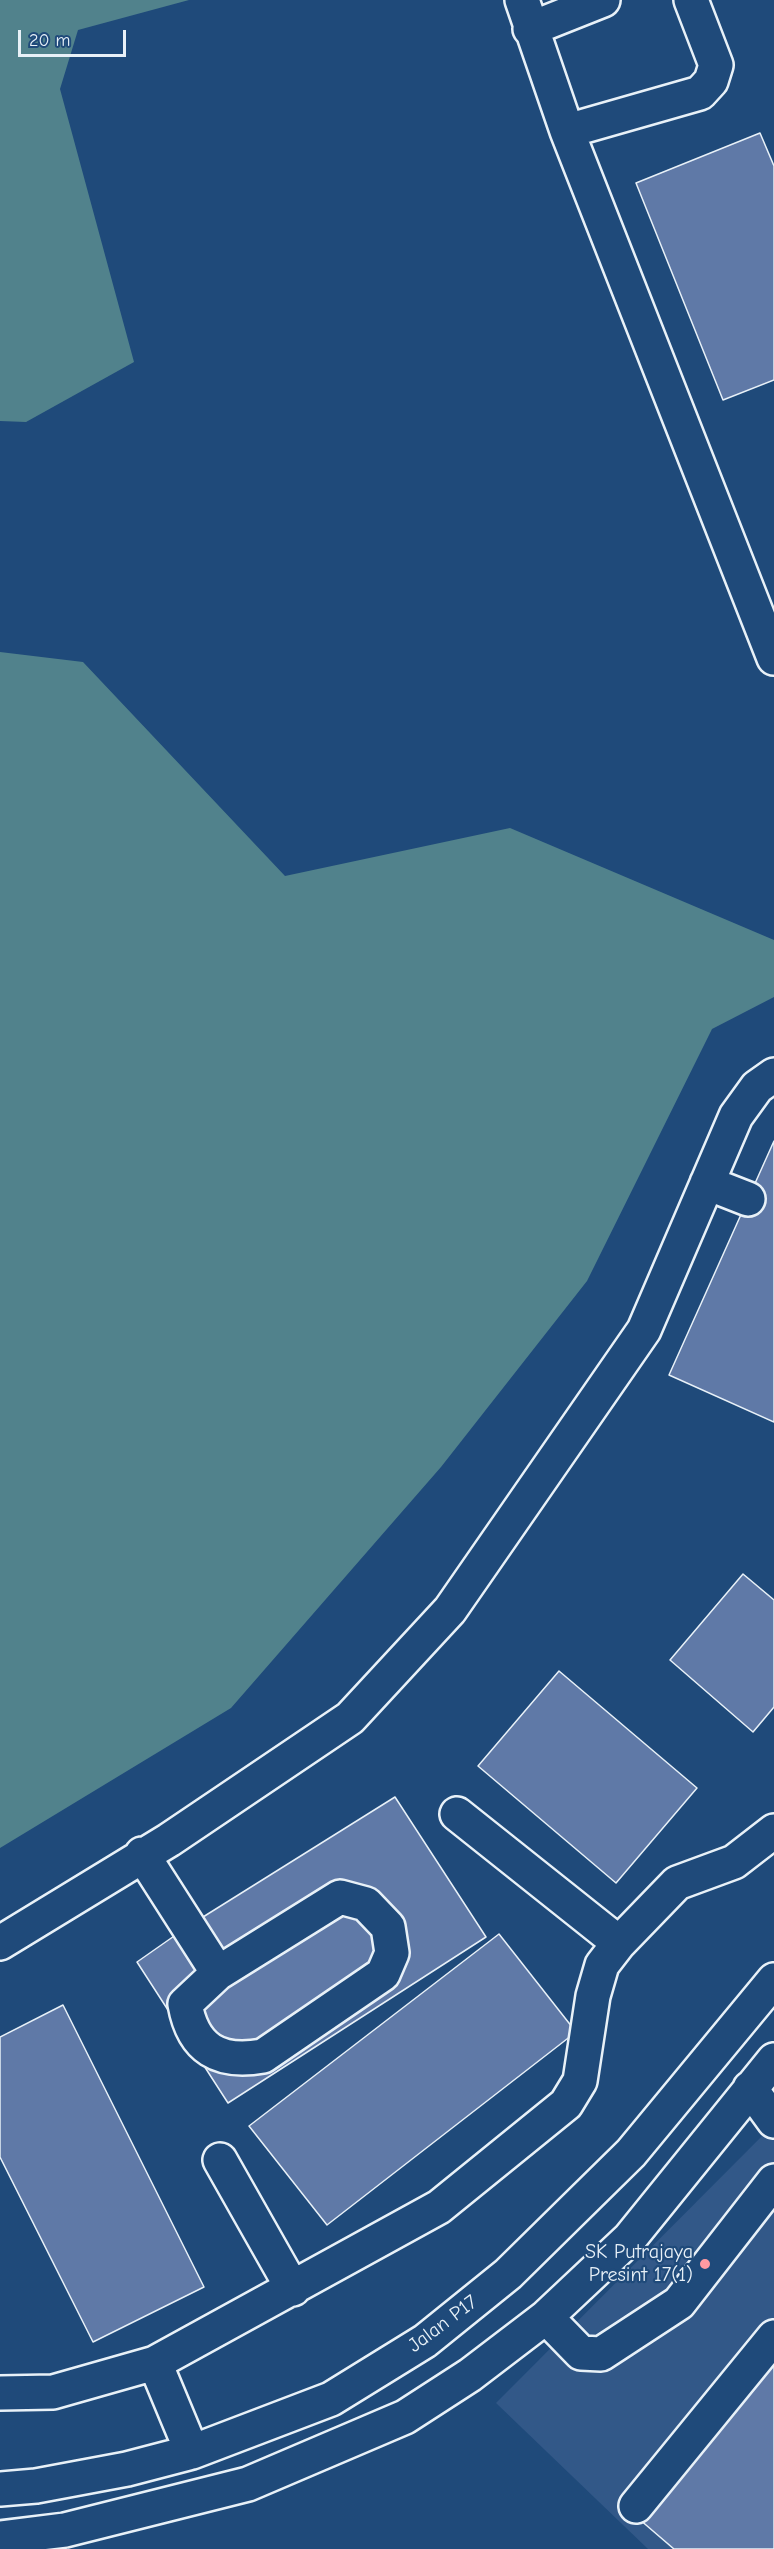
<!DOCTYPE html>
<style>
body{margin:0}
#map{position:relative;width:774px;height:2549px;overflow:hidden;background:#1f4a7a;font-family:"Comic Neue",sans-serif}
canvas{display:block}
.scale{position:absolute;left:18px;top:30px;width:108px;height:27px;box-sizing:border-box;border:3px solid #e8f1f8;border-top:0;padding-left:8px;font-size:18px;line-height:21px;white-space:nowrap;color:#e8f1f8;-webkit-text-stroke:4px #1f4a7a;paint-order:stroke}
</style>
<div id="map">
<canvas width="774" height="2549"></canvas>
<div class="scale">20 m</div>
</div>
<script>
const ctx = document.querySelector('canvas').getContext('2d');
ctx.lineJoin = 'round';
function paint(path, color) {
  ctx.fillStyle = color;
  ctx.fill(path, 'evenodd');
}
function trace(path, color, width, dash) {
  ctx.strokeStyle = color;
  ctx.lineWidth = width;
  ctx.lineCap = dash ? 'butt' : 'round';
  ctx.setLineDash(dash || []);
  ctx.stroke(path);
}
function drawText(font, color, halo, rows, align = 'center') {
  ctx.font = font + ' "Comic Neue",sans-serif';
  ctx.lineWidth = 4.5;
  ctx.setLineDash([]);
  ctx.textBaseline = 'middle';
  ctx.strokeStyle = halo;
  ctx.fillStyle = color;
  for (const [text, x, y, turn = 0] of rows) {
    ctx.save();
    ctx.translate(x, y);
    ctx.rotate((+turn || 0) * Math.PI / 180);
    ctx.textAlign = isNaN(turn) ? turn : align;
    if (halo) ctx.strokeText(text, 0, 0);
    ctx.fillText(text, 0, 0);
    ctx.restore();
  }
}
paint(new Path2D(`
 M774,2124v425h-126l-152,-146z`), '#325888');
paint(new Path2D(`
 M0,0h189l-111,30 -18,59 74,273 -108,60 -26,-1z
 M0,652l83,10 202,214 225,-48 264,112v57l-62,32 -125,252 -146,186 -210,241 -231,140z`), '#51828c');
const building = new Path2D(`
 M760,133l14,33v214l-51,20 -87,-217z
 M774,1141v281l-105,-47z
 M743,1574l31,26v107l-21,25 -83,-72z
 M559,1671l138,117 -81,95 -138,-117z
 M395,1797l91,140 -258,166 -91,-141 50,-35z
 M499,1934l77,98 -249,193 -78,-99z
 M63,2005l141,282 -111,55 -93,-185v-120z
 M774,2361v188h-100l-35,-30z`);
paint(building, '#5f79a7');
trace(building, '#e8f1f8', 1.5);
const minor = new Path2D(`
 M522,0l45,131 207,527
 M530,29l73,-29
 M567,131l133,-38 11,-12 5,-16 -25,-65
 M707,1183l41,16
 M457,1814l162,129
 M142,1854l76,119
 M340,1897l26,7 22,23 4,26 -9,21 -120,82c-44,8 -70,-7 -78,-52l33,-31z
 M0,1943l169,-103 181,-122 100,-108 194,-280 92,-214 21,-29 17,-12
 M750,2088l24,33
 M220,2160l73,129
 M546,2317l35,36 20,1 78,-51 95,-122
 M155,2363l37,89
 M0,2393l53,-1 102,-29 284,-156 127,-103 14,-23 13,-85 9,-31 17,-22 58,-60 57,-21 40,-31
 M0,2489l36,-3 91,-17 65,-17 139,-53 94,-58 83,-67 123,-121 143,-173
 M636,2506l138,-169
 M0,2538l65,-8 183,-46 157,-67 65,-42 76,-58 84,-79 144,-178`);
trace(minor, '#e8f1f8', 38);
trace(minor, '#1f4a7a', 33);
for (const [x, y, r, color] of [
 [705,2264,6,"#ff9aa2"]
]) {
  const dot = new Path2D();
  dot.arc(x, y, r, 0, 2 * Math.PI);
  ctx.fillStyle = color;
  ctx.fill(dot);
  trace(dot, '#1f4a7a', 2);
}
drawText('20px', '#e8f1f8', '#1f4a7a', [
 ["SK Putrajaya",693,2252],
 ["Presint 17(1)",693,2275]
], 'right');
drawText('20px', '#e8f1f8', '#1f4a7a', [
 ["Jalan P17",443,2324,-37]
]);
</script>
